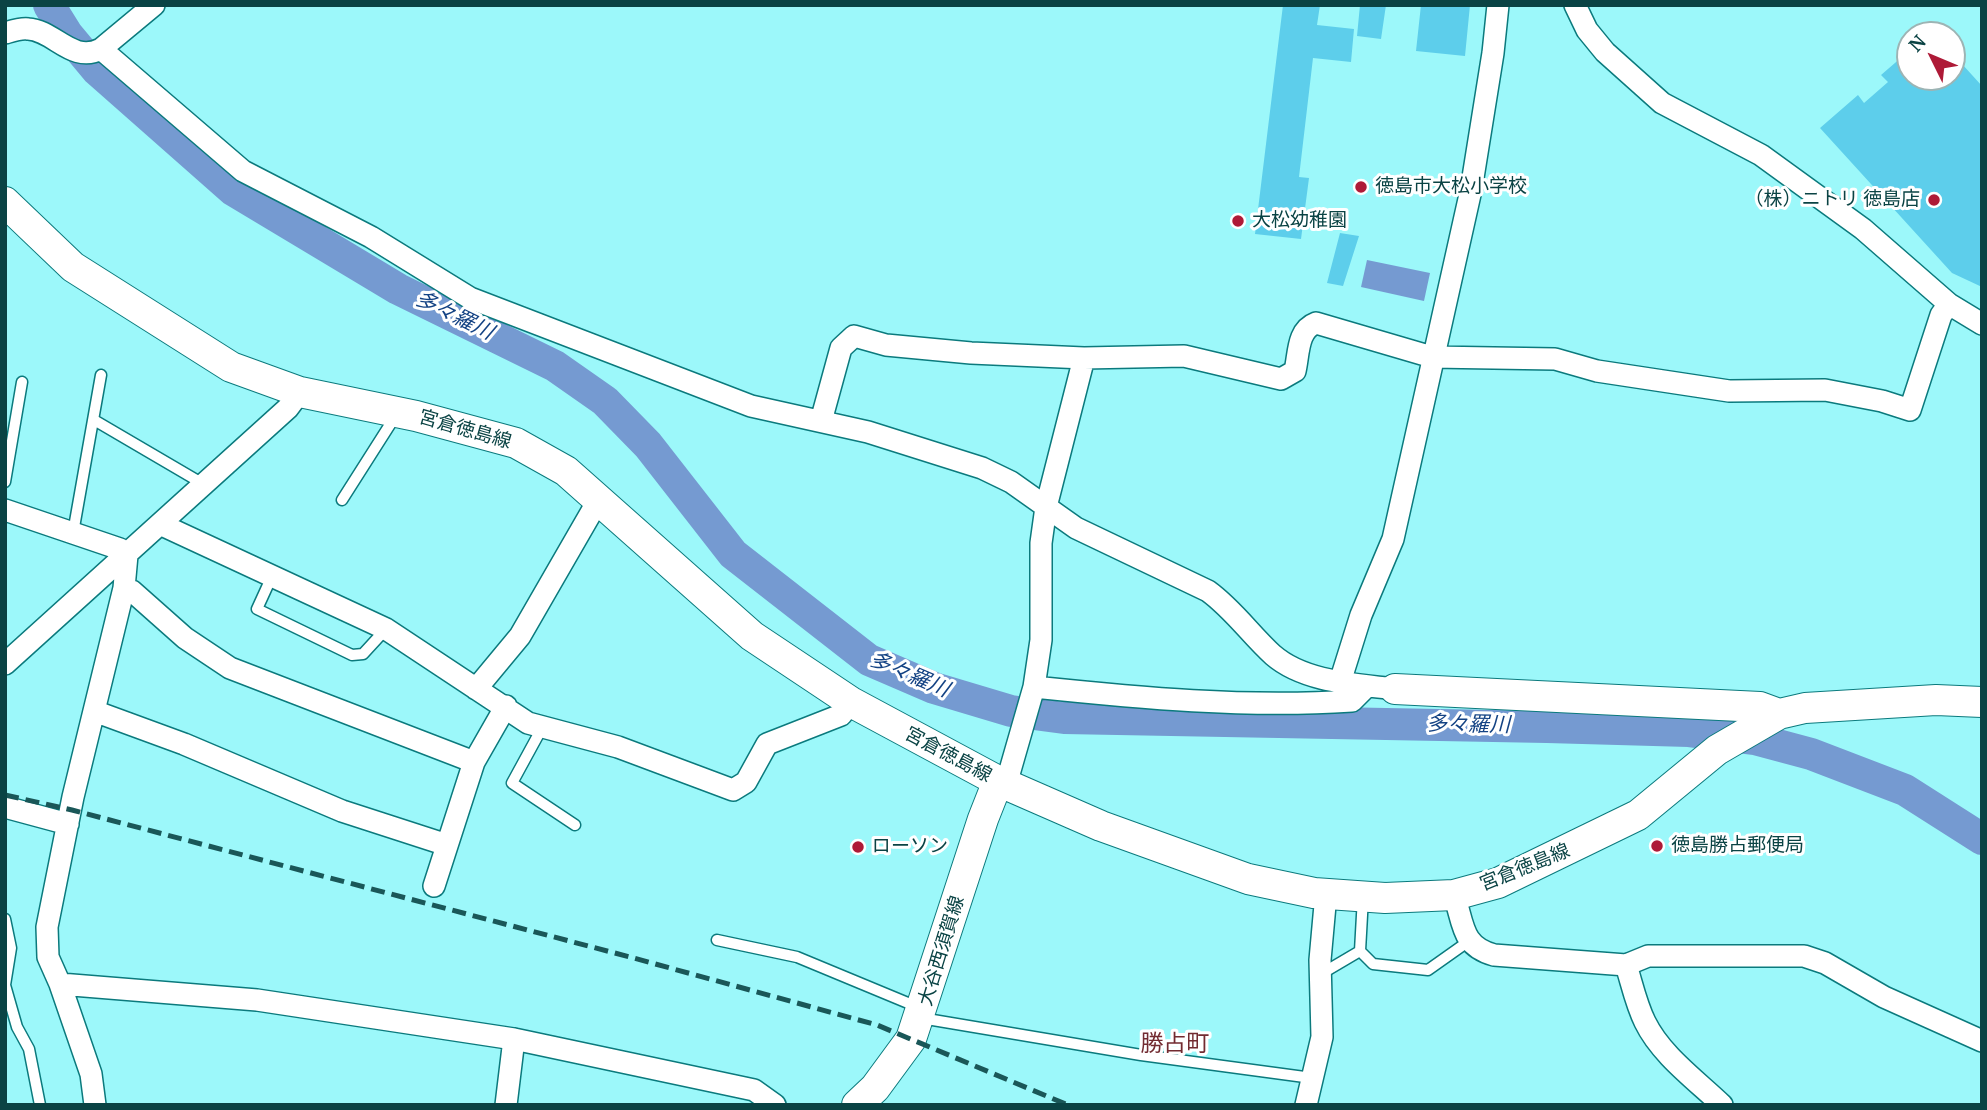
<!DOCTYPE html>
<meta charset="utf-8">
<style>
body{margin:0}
#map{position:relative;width:1987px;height:1110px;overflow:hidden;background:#9cf8fa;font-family:"PT Serif",serif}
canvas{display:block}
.frame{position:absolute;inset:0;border:7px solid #0a4344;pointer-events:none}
.north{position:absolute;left:1896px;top:21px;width:70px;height:70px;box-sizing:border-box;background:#fff;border:2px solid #9db4b4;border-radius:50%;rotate:313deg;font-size:19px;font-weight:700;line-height:28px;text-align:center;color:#0a4344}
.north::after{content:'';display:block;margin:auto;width:24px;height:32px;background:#ae1a37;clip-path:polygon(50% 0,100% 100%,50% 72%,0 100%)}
</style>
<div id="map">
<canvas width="1987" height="1110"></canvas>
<div class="frame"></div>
<div class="north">N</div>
</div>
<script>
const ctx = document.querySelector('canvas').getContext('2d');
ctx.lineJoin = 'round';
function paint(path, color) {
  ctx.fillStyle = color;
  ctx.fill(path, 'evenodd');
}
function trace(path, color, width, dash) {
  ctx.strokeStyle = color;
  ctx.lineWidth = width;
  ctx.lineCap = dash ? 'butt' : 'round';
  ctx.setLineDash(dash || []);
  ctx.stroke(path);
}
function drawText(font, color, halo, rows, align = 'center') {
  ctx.font = font + ' "PT Serif","Noto Sans JP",serif';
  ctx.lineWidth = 6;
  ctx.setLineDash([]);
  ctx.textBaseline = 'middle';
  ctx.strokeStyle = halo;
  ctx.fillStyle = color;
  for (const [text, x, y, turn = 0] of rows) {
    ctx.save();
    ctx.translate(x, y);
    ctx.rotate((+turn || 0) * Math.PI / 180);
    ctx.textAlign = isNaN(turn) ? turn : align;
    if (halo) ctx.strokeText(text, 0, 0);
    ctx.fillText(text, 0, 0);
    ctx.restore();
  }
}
paint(new Path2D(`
 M1367,260l63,13 -6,28 -63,-14z`), '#759ad1');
trace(new Path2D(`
 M49,5l18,29 30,36 136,120 165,99 157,77 50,35 43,44 85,109 136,106 65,28 77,23 53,7 483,9 142,4 66,8 56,15 94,36 77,49`), '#759ad1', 32);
paint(new Path2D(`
 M1283,5h37l-3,20 37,4 -3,33 -38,-4 -14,119 10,1 -8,61 -46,-5z
 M1360,5h26l-5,34 -24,-3z
 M1421,5h49l-5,51 -49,-5z
 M1910,50v27h42v-24l30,33v201l-30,-14 -132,-145 38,-33 6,8 24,-21 -7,-7z
 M1340,233l19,3 -16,50 -16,-3z`), '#5dceeb');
const lane = new Path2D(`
 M94,420l111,65
 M5,482l17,-100
 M342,500l49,-77 2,-11
 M73,533l28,-158
 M273,574l-16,35 95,46 11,-1 23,-25
 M542,728l-30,55 63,42
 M1363,897l-3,54 13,13 55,6 41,-29
 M5,919l6,29 -6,37
 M717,940l80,17 123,51
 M1321,974l39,-23
 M5,985l12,42 12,22 11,56
 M921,1018l220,37 171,23`);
const street = new Path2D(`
 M1575,5l12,25 18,22 57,51 99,52 102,74 86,75 33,20
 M5,33c7,-2 16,-5 23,-4 26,1 44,35 73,20l142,122 128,66 99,61 281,108 117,26 114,36 29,14 65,46 132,63c25,18 42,43 65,64 31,27 82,29 122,34
 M101,49l53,-44
 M821,421l20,-73 13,-12 32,9 85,8 113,5 100,-2 97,23 14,-8c4,-17 2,-41 21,-48l116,34 123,2 42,12 132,20 96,-1 57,11 28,9 31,-95 8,-11
 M5,510l115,39 7,6 -3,33 -51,209 -26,130 1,30 12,27 197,16 257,39 240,51 21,15
 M162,525l224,104 142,94 90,24 115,43 13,-8 21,-38 74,-29 10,-13
 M124,588l8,3 53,47 45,30 244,94
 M5,664l283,-256 12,-16
 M1340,682l21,-67 32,-76 78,-349 22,-137 5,-48
 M1034,687c106,11 211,21 318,14l15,-15
 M476,689l44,-53 79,-137
 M94,711l90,33 158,67 105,34
 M998,781l11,-7 25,-87 7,-47v-97l5,-36 38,-149
 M5,807l63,17
 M434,886l40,-124 32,-56
 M1454,895c10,29 7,51 40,60l132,10 22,-9h156l21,7 59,34 98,44
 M1626,965c6,19 10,39 19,57 16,33 51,58 77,83
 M60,984l31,90 4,31
 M506,1105l8,-66
 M1306,1105l16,-68 -2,-77 6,-66`);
const secondary = new Path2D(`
 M5,202l68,65 158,100 69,25 116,24 100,27 50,28 186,165 99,66 147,79 103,45 147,53 66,14 71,5 69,-3 44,-12 140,-68 79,-65 62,-36 26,-6 131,-8 46,2
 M1395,689l365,18 19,7
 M857,1105l18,-17 36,-49 72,-220 15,-38`);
trace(lane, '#0b7a7d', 13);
trace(street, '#0b7a7d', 24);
trace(secondary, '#0b7a7d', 32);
trace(lane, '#fff', 10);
trace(street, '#fff', 21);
trace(secondary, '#fff', 30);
trace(new Path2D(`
 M5,795l67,15 558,147 247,68 191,80`), '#1a5758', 5, [14, 7]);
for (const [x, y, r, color] of [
 [1361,187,7,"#ae1a37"],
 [1934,200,7,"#ae1a37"],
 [1238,221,7,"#ae1a37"],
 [1657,846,7,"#ae1a37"],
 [858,847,7,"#ae1a37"]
]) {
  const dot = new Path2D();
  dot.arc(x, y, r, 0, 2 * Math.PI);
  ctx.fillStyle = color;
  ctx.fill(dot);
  trace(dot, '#fff', 2.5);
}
drawText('19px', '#0a4344', '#fff', [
 ["徳島市大松小学校",1375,187],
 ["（株）ニトリ 徳島店",1920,200,"right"],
 ["大松幼稚園",1252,221],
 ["徳島勝占郵便局",1671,846],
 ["ローソン",872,847]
], 'left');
drawText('19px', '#0a4344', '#fff', [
 ["宮倉徳島線",465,430,16],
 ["宮倉徳島線",948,755,28],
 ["宮倉徳島線",1525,868,-22],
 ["大谷西須賀線",942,951,-73]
]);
drawText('italic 21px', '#144384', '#fff', [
 ["多々羅川",454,316,26],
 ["多々羅川",909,675,23],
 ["多々羅川",1468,725,1]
]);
drawText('23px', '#722b31', '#fff', [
 ["勝占町",1175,1044]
]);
</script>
